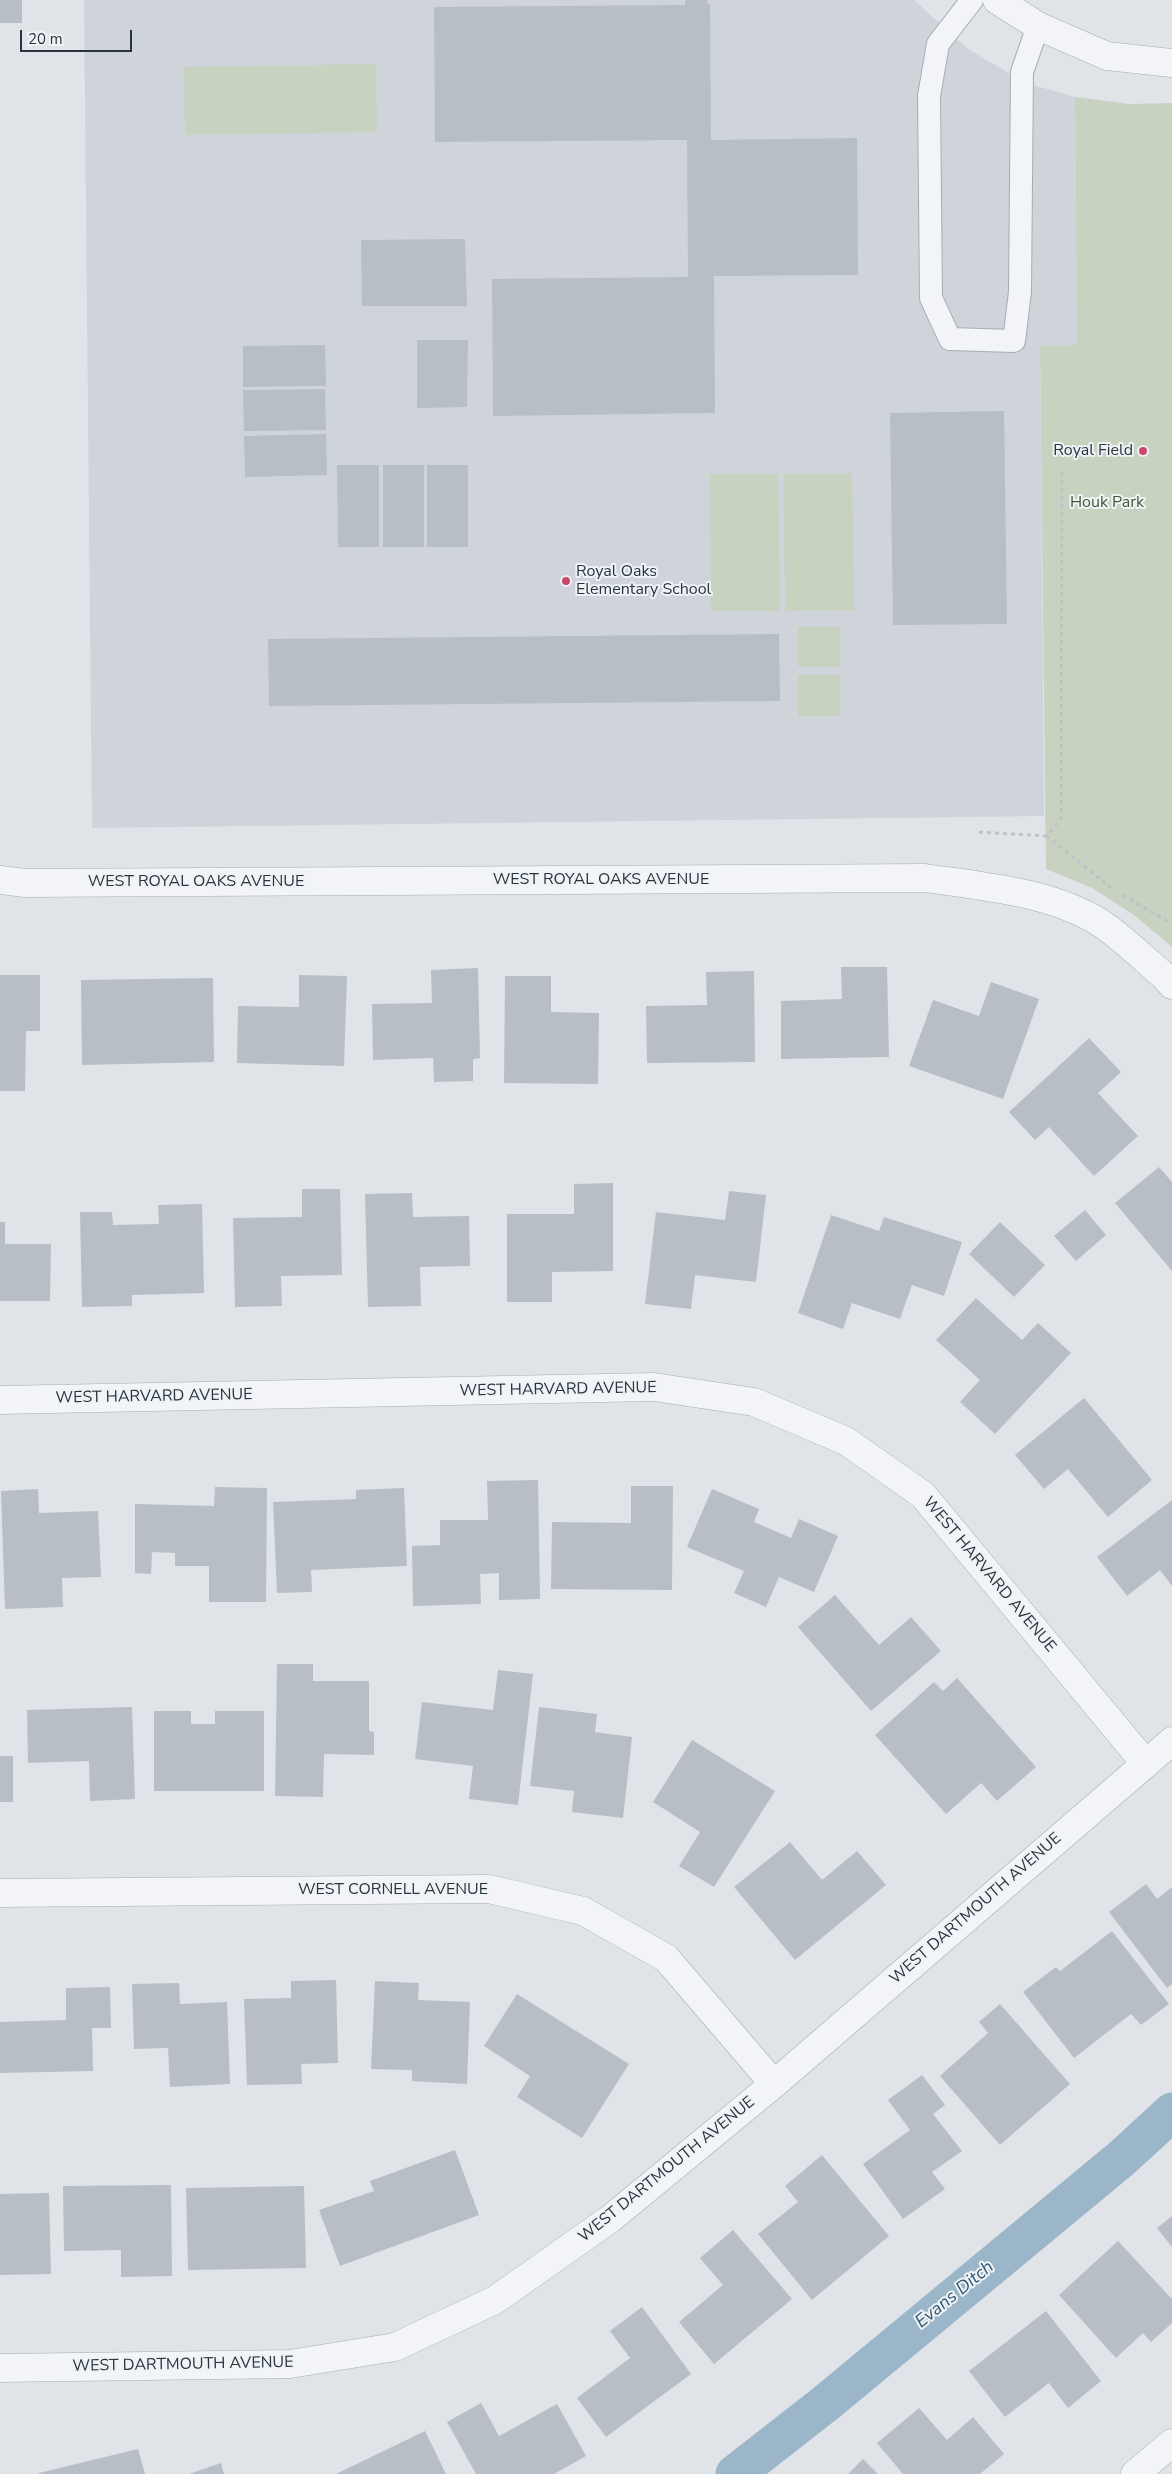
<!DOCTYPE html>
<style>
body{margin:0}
#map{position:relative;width:1172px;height:2474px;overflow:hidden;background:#e0e4e9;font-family:"Nunito Sans",sans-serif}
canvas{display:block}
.scale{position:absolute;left:20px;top:30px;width:112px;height:22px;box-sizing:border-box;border:2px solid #293440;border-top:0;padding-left:6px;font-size:15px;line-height:18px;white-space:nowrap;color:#293440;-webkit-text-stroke:4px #eff3f6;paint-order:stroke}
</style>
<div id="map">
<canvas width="1172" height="2474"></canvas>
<div class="scale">20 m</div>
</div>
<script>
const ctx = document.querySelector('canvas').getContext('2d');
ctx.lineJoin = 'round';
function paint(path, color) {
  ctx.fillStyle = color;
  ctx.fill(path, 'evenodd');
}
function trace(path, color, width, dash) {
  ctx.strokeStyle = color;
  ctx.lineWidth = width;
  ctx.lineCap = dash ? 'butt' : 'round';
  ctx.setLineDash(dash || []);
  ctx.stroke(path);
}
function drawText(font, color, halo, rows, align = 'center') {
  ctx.font = font + ' "Nunito Sans",sans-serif';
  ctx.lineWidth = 4;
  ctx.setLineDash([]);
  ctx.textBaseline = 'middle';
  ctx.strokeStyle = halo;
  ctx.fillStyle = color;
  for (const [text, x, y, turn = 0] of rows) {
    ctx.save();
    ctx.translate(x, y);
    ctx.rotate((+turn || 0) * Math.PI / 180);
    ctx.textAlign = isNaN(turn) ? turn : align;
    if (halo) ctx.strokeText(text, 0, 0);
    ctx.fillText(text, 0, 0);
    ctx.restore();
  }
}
paint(new Path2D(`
 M84,0h830l54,49 58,34 49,14 2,248 -37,2 4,469 -952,12z`), '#ced4da');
paint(new Path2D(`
 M376,64l1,68 -192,3 -1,-68z
 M1075,97l55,7 42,-1v844l-38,-32 -42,-27 -46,-19 -6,-523 37,-1z
 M852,473l2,137 -69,1 -1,-137z
 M710,474h68l2,137h-69z
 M798,627h42v40h-42z
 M798,675h42v41h-42z`), '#c7d2c1');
trace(new Path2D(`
 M735,2474l91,-71 296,-245 50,-46`), '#9bb6c8', 39);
paint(new Path2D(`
 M0,0h22v23h-22z
 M685,0h22v4h3l1,136 146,-2 1,137 -144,1 1,137 -222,3 -1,-137 196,-2 -1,-137 -252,2 -1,-135 251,-2z
 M465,239l2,67h-105l-1,-66z
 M417,340h51l-1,67 -50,1z
 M325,345l1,41 -83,1v-41z
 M325,389l1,41 -82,1 -1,-41z
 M1004,411l3,213 -114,1 -3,-212z
 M326,434l1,41 -82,2 -1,-41z
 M337,465h42v82h-41z
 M383,465h41v82h-41z
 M427,465h41v82h-41z
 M779,634l1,67 -511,5 -1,-67z
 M841,967h46l2,90 -108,2v-58l61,-2z
 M478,968l2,90 -7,1v22l-39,1 -1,-24 -60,2 -1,-56 60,-1 -1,-33z
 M754,971l1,91 -108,1 -1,-57 61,-1 -1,-33z
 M0,975h40v56h-14l-1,60h-25z
 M299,975l48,1 -3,90 -107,-3 1,-57 61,1z
 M505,976h46v36l48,1 -1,71 -94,-1z
 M213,978l1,84 -132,3 -1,-85z
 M991,982l48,17 -36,100 -94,-33 24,-66 46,16z
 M1089,1038l32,34 -23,21 40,43 -44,40 -45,-49 -14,13 -26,-28z
 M1159,1167l13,15v89l-57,-68z
 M613,1183v88l-61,1v30h-45v-88h67v-30z
 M302,1189h38l2,86 -61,1 1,30 -47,1 -2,-89 69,-1z
 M729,1191l37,4 -10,87 -61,-7 -4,34 -46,-5 11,-92 69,8z
 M412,1193l1,24 56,-1 1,50 -50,1 1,39 -53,1 -3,-113z
 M202,1204l2,89 -72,2v11l-50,1 -2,-95h32l1,13 46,-1 -1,-19z
 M1085,1210l21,25 -30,26 -22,-25z
 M831,1215l48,16 5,-14 78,25 -18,54 -32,-11 -12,34 -48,-16 -9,26 -45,-16z
 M0,1222h5v22h46l-1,57h-50z
 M1000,1222l45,43 -31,32 -45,-43z
 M976,1298l46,42 16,-17 33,30 -76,81 -35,-32 20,-22 -44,-40z
 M1084,1398l68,82 -44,37 -40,-48 -24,20 -29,-34z
 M538,1480l2,119 -41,1v-27l-19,1 1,30 -68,2 -1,-60 28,-1v-25h48l-1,-39z
 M631,1486h42l-1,104 -121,-1 1,-67 79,1z
 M215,1487l52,1 -1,114h-57v-36h-34v-13l-23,-1 -1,22 -16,-1v-69l79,2z
 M404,1488l3,78 -96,4 1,22 -35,1 -4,-91 83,-3v-9z
 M38,1489l1,24 59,-2 3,66 -39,1 1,29 -58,2 -4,-118z
 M712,1489l47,20 -5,13 37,16 8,-19 39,17 -24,56 -35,-15 -13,30 -32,-14 10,-22 -57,-24z
 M1172,1500v86l-12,-16 -33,26 -30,-39z
 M835,1595l44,50 32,-28 30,34 -70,60 -73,-84z
 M277,1664h36v17h56v50l5,1v23l-50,-1 -1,43 -48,-1z
 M498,1670l35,4 -15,131 -49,-6 4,-33 -58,-7 7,-57 71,8z
 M957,1678l79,89 -39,34 -16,-18 -35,31 -71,-79 59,-53 9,9z
 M132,1707l3,92 -45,2 -1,-40 -61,2 -1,-53z
 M539,1707l58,7 -2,18 37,5 -9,81 -51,-6 2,-21 -44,-5z
 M154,1711h37v13h24v-13h49v80h-110z
 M692,1740l83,51 -61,96 -35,-21 21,-34 -47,-30z
 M0,1756h13v46h-13z
 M790,1842l32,38 35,-29 29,34 -91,75 -61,-73z
 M1146,1884l11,15 15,-12v97l-5,4 -58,-76z
 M1112,1931l57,73 -28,21 -10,-11 -57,44 -51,-66 33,-25 4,4z
 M336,1980l2,83 -37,1 1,20 -55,1 -3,-86 47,-1v-17z
 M375,1981l44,2 -1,17 52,2 -3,82 -55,-3v-11l-41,-1z
 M179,1983l1,21 47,-2 3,82 -60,3 -2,-39 -34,1 -2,-65z
 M110,1987l1,41h-19l1,43 -93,2v-51l66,-2v-32z
 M517,1994l112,70 -47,74 -65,-41 13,-21 -46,-30z
 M1000,2004l70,80 -70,61 -60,-69 48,-43 -9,-11z
 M922,2075l23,30 -12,9 29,37 -30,21 13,17 -42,30 -40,-55 47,-34 -22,-30z
 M455,2150l24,65 -139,51 -21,-56 55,-19 -4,-10z
 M822,2155l67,81 -77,64 -54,-66 40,-32 -13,-16z
 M171,2185l1,91 -51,1v-27l-57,1 -1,-65z
 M304,2186l2,82 -118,2 -2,-82z
 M49,2193l2,81 -51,1v-81z
 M1172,2216v31l-15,-19z
 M733,2230l59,69 -78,65 -35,-42 44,-37 -23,-27z
 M1118,2241l54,58v24l-21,19 -8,-9 -27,25 -57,-63z
 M642,2307l49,67 -85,63 -29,-39 53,-40 -20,-27z
 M1046,2311l55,70 -33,27 -19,-25 -44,34 -36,-46z
 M481,2403l18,33 58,-32 29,52 -32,18h-78l-29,-52z
 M919,2408l28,32 26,-23 31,37 -24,20h-77l-26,-31z
 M425,2431l21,43h-110z
 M138,2449l7,25h-106v-1z
 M863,2459l15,15h-30z
 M221,2463l3,11h-35z`), '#b7bec5');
const service = new Path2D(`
 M972,0l-34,44 -9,52 2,202 19,41 64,2 6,-49 2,-220 16,-46`);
const minor = new Path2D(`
 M997,0l41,26 69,30 65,7
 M0,880l25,3 900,-5c57,8 128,14 177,46 22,15 42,35 62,52l8,9
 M0,1400l654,-13 100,15 92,39 77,54 222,268
 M0,1893l489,-4 94,22 83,47 108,126
 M0,2368l290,-4 105,-17 100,-47 115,-81 164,-135 398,-343
 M1135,2474l37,-31`);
trace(service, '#a5acb3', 24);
trace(minor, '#a5acb3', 29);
trace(new Path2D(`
 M1062,472l-1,346 -14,18 64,52
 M979,832l68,4
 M1123,895l49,29`), '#bec2c7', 3, [4, 4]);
trace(service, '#f2f4f7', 22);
trace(minor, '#f2f4f7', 28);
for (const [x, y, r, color] of [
 [1143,451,5,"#cb476b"],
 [566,581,5,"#cb476b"]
]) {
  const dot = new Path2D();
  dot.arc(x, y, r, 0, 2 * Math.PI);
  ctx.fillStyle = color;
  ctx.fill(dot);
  trace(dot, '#eff3f6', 2);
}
drawText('16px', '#293440', '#eff3f6', [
 ["Royal Field",1133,451],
 ["Royal Oaks",576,572,"left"],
 ["Elementary School",576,590,"left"]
], 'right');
drawText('16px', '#425b36', '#eff3f6', [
 ["Houk Park",1107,503]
]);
drawText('16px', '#293440', '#eff3f6', [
 ["WEST ROYAL OAKS AVENUE",601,880],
 ["WEST ROYAL OAKS AVENUE",196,882],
 ["WEST HARVARD AVENUE",558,1390,-1],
 ["WEST HARVARD AVENUE",154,1397,-1],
 ["WEST HARVARD AVENUE",989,1575,50],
 ["WEST CORNELL AVENUE",393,1890],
 ["WEST DARTMOUTH AVENUE",976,1909,-41],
 ["WEST DARTMOUTH AVENUE",667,2170,-39],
 ["WEST DARTMOUTH AVENUE",183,2365,-1]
]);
drawText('italic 18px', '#345773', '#eff3f6', [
 ["Evans Ditch",955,2295,-39]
]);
</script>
